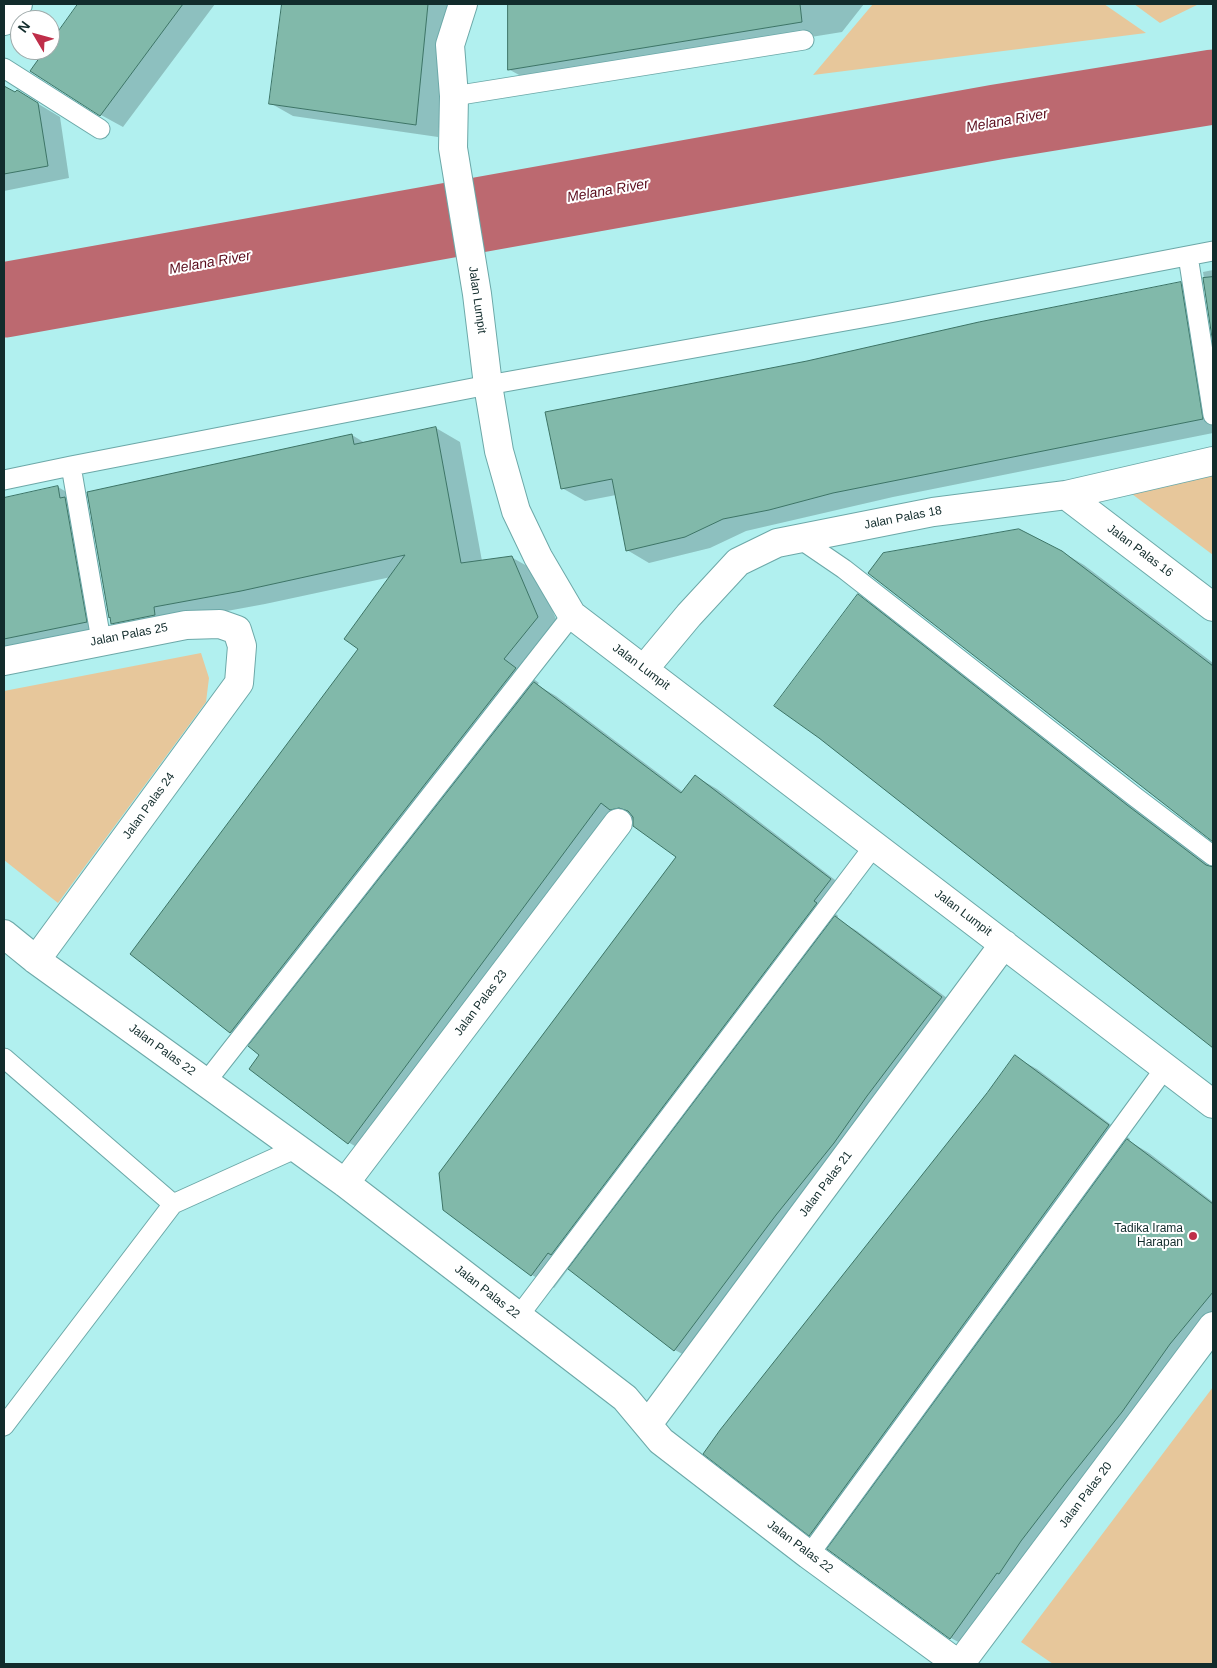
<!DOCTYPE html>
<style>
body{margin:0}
#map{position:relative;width:1217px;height:1668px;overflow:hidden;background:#b1f0ef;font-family:Helvetica,sans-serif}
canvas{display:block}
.frame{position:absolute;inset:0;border:5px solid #122c2c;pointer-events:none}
.north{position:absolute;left:10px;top:10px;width:50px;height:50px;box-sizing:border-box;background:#fff;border:1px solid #a0abab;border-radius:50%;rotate:307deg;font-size:14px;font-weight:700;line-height:20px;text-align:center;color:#122c2c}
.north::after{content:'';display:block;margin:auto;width:18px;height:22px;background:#bf2e49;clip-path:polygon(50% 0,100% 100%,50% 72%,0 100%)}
</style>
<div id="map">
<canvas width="1217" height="1668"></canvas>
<div class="frame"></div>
<div class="north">N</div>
</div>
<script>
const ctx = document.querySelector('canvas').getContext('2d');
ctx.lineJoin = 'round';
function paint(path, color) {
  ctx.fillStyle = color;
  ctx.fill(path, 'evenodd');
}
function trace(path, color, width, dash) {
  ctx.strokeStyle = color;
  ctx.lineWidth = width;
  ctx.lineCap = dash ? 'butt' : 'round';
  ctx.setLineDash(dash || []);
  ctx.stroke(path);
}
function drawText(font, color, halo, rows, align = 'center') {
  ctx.font = font + ' Helvetica,sans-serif';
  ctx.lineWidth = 4;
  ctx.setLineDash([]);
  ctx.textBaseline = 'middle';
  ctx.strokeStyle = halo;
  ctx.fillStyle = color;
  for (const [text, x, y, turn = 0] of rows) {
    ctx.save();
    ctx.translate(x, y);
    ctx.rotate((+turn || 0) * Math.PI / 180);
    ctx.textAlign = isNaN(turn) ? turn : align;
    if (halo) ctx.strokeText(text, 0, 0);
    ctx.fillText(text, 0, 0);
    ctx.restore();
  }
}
paint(new Path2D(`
 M873,4h231l42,29 -333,42z
 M1134,4h65l-39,19z
 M1213,473v82l-85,-64z
 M201,653l8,25 -3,24 -148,201 -54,-43v-169z
 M1213,1387v277h-160l-32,-22z`), '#e7c79b');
paint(new Path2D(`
 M80,4h135l-92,123 -22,-12 -54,-65h3v-5z
 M283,4h168l-13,133 -145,-21 -23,-13z
 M510,4h354l-22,28 -310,50 -22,-12z
 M4,87l11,7 2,-3 43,26 9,61 -65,13z
 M1213,270v69l-10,-67z
 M1181,284l22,12 10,66v71l-320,64 -147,34 -36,17 -61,15 -22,-13 -11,-55 -31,6 -23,-13 246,-126z
 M436,428l24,14 22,119 29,-4 25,14 25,60 -34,43 12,9 -2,2 19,11 127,96 12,-16 22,13 135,104 -16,21 2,2 -1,3 20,12 106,79 -266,352 -22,-12 -106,-82 -15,20 -22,-13 -88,-66 234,-352 -44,-35 -11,-6 -253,339 -22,-13 -87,-87 -9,-11 -21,-12 160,-455 -126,27 -87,16 -42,17 -24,-14 -2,-6 242,-182 13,8z
 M58,487l22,13 28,135 -104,21v-158z
 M1062,552l22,13 129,98v177l-343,-267z
 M858,596l22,12 333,259v179l-28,-21z
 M1015,1057l22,12 93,70 -1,2 20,12 64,49v129l-240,319 -22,-12 -120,-92 -21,-12 178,-441z`), '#0003');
trace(new Path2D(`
 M4,300l993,-178 216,-35`), '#bc6970', 75);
const building = new Path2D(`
 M78,4h105l-83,112 -70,-45 15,-21h5v-7z
 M282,4h146l-12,121 -147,-21z
 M508,4h292l2,18 -294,48z
 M4,86l11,6 2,-2 21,13 10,63 -44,8z
 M1213,277v67l-10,-66z
 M1181,282l22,137 -370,74 -64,17 -46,9 -38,18 -59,14 -14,-72 -51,10 -16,-77 262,-51 172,-39z
 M436,427l25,136 51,-7 26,61 -34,42 12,9 -286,365 -100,-79 228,-305 -14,-10 61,-84 -164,36 -87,16 1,8 -44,9 -1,-7 -1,1 -22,-126 265,-58 2,10z
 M58,486l2,12 5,-1 22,125 -83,17v-141z
 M1019,529l43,22 151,115v176l-345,-269 15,-20z
 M858,594l269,211 79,60 7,2v181l-394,-310 -45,-32z
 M534,682l147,111 14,-18 136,104 -17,22 3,2 -266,352 -3,-2 -17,23 -88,-66 -4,-37 237,-316 -43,-31v-9l-5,-6 -9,-3 -9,2 -9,-7 -253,341 -99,-75 10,-14 -11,-9z
 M835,916l107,81 -75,99 -33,47 -58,72 -102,136 -106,-82z
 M1015,1055l94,70 -300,411 -106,-82 17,-24 267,-337z
 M1127,1139l86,65v88l-43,52 -48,68 -55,69 -46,60 -22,33 -2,-1 -47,66 -123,-90z`);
paint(building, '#81b9aa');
trace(building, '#3d7466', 1);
const lane = new Path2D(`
 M4,68l96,61
 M454,96l350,-56
 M1188,256l25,159
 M71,466l30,174
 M4,480l67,-14 417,-81 402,-72 323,-62
 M800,539l44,30 290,227 79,60
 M4,1058l169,146
 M206,1082l366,-467
 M518,1317l356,-471
 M4,1426l169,-222 124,-56
 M809,1555l356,-487`);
const street = new Path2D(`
 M463,4l-13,41 4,51 -1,52 24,146 11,91 11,66 17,60 22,46 34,58 641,489
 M4,21l14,-17
 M1066,495l147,112
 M4,661l182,-36 34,-1 17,6 5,16 -3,37 -203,277
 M644,669l45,-54 49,-53 39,-19 156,-31 133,-17 147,-34
 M4,934l32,26 309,223 280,215 36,43 148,114 149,109
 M345,1183l273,-360
 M648,1424l356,-480
 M960,1664l253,-338`);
trace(lane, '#6ca8a8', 21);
trace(street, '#6ca8a8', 30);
trace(lane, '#fff', 19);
trace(street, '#fff', 28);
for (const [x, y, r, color] of [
 [1193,1236,5,"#bf2e49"]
]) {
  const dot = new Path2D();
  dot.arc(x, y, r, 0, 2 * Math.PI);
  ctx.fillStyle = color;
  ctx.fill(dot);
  trace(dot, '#fff', 2);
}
drawText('12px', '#122c2c', '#fff', [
 ["Jalan Lumpit",477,300,82],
 ["Jalan Palas 18",903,518,-11],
 ["Jalan Palas 16",1140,551,37],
 ["Jalan Palas 25",129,635,-11],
 ["Jalan Lumpit",641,667,37],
 ["Jalan Palas 24",149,806,-54],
 ["Jalan Lumpit",963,913,37],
 ["Jalan Palas 23",481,1003,-53],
 ["Jalan Palas 22",162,1050,36],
 ["Jalan Palas 21",826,1184,-53],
 ["Jalan Palas 22",487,1292,38],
 ["Jalan Palas 20",1086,1495,-53],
 ["Jalan Palas 22",800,1547,37]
]);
drawText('12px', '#122c2c', '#fff', [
 ["Tadika Irama",1183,1229],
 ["Harapan",1183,1243]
], 'right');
drawText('italic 14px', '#5b0d1d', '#fff', [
 ["Melana River",1007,121,-10],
 ["Melana River",608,191,-10],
 ["Melana River",210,263,-10]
]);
</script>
